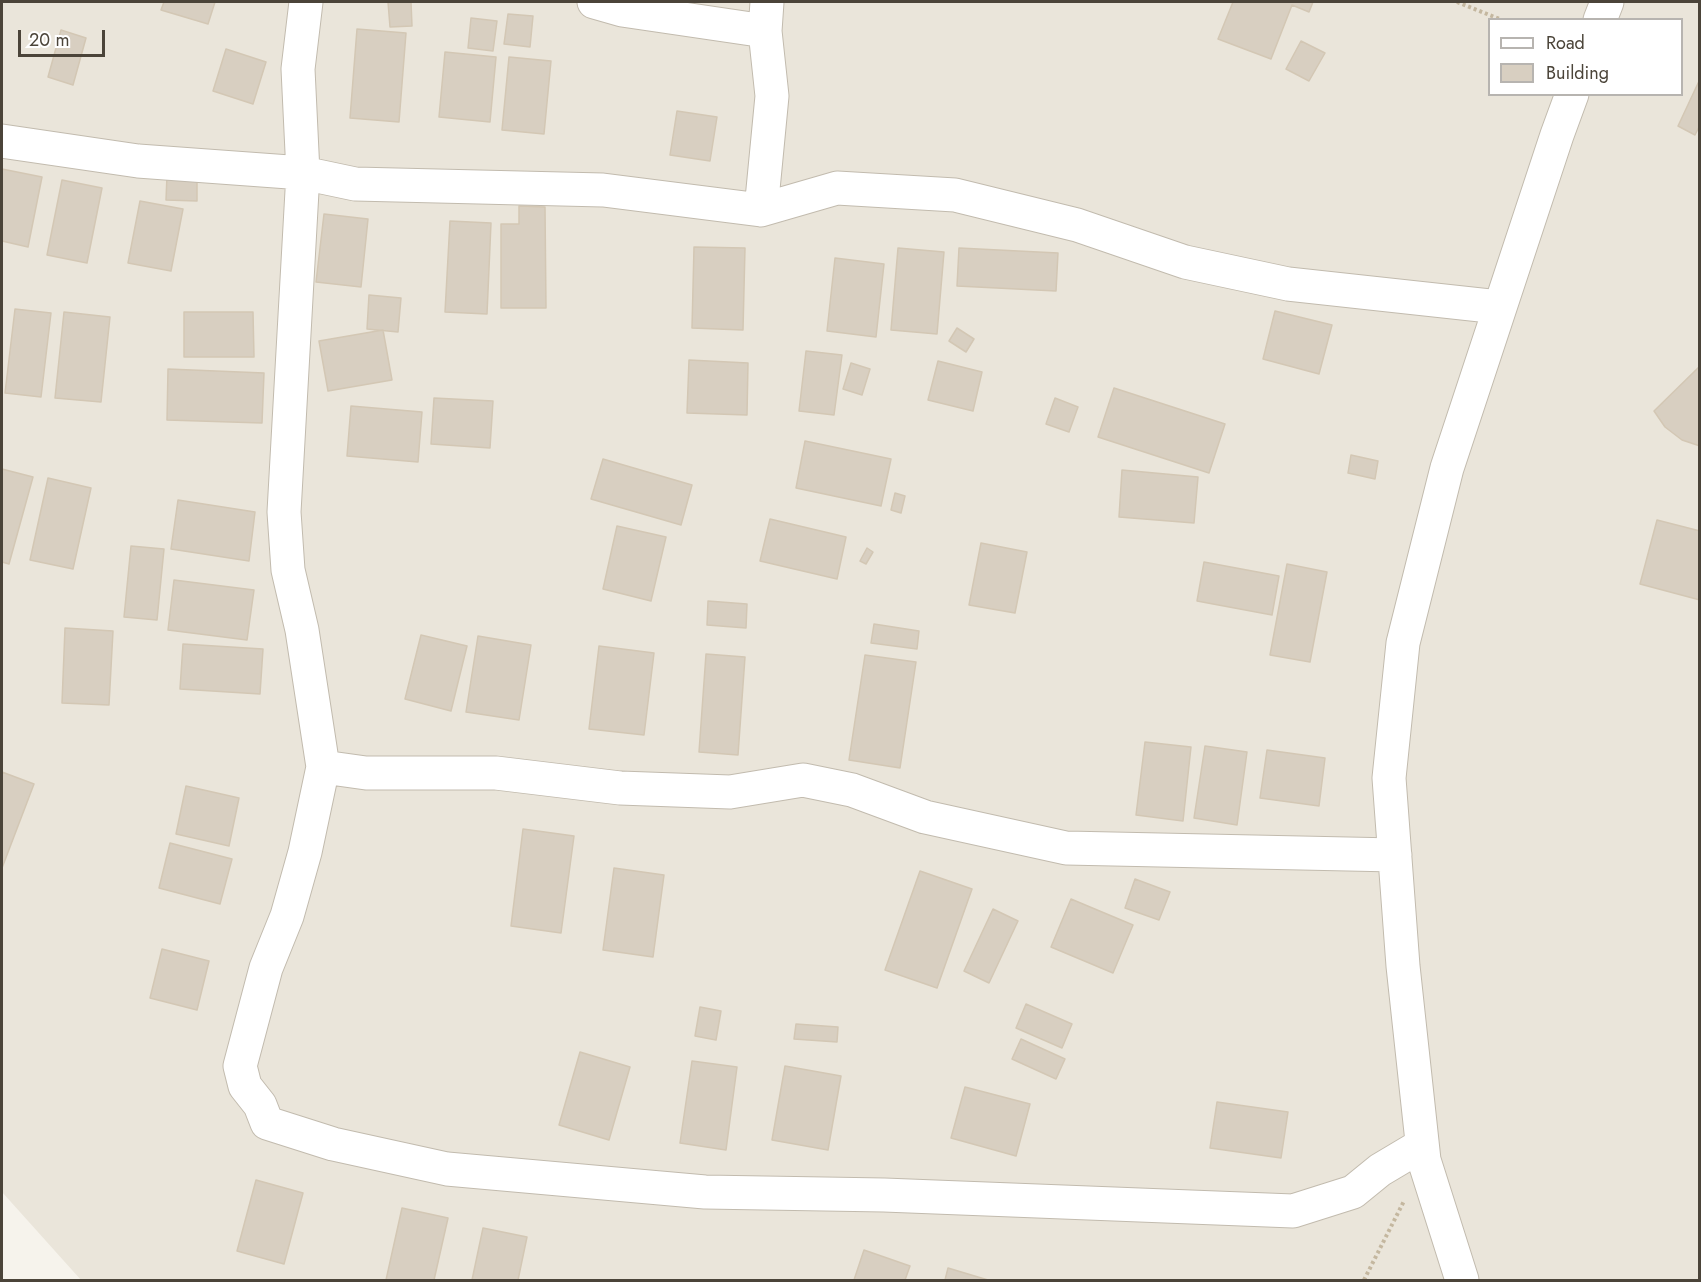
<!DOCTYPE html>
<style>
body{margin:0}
#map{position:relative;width:1701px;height:1282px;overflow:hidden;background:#f6f3ec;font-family:Jost,sans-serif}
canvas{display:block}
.frame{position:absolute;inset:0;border:3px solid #4b4439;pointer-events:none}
.legend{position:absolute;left:1488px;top:18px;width:195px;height:78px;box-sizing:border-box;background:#fff;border:2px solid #b7b4b0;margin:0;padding:8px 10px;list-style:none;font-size:18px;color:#4b4439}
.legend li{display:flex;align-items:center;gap:12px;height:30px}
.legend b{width:30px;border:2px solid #b7b4b0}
.scale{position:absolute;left:18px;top:30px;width:87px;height:27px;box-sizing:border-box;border:3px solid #4b4439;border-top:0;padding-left:8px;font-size:18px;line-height:21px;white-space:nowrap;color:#4b4439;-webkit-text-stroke:4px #fff;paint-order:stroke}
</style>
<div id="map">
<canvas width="1701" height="1282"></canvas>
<div class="frame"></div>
<ul class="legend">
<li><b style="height:8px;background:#fff"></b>Road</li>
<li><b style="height:16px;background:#d8cfc1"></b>Building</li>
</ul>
<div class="scale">20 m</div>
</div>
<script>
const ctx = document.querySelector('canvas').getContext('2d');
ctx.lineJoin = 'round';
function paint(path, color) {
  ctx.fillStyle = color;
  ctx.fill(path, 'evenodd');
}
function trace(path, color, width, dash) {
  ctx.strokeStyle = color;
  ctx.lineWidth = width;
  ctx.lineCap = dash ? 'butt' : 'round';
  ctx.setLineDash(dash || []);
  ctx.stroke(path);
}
paint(new Path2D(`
 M2,2h1697v1278h-1618l-79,-88zM1490,20h192v74h-192z`), '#eae5da');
const building = new Path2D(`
 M164,2h51l-7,22 -47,-14z
 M388,2h23l1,24 -22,1z
 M1233,2h80l-4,10 -17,-7 -21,54 -53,-20z
 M508,14l25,2 -3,31 -26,-3z
 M471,18l26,3 -4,30 -25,-3z
 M357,29l49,4 -7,89 -49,-4z
 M61,30l25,8 -13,47 -25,-8z
 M1301,41l24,12 -16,28 -23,-12z
 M226,49l40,13 -13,42 -40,-13z
 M445,52l51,5 -6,65 -51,-5z
 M509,57l42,4 -7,73 -42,-4z
 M1700,79v46l-5,10 -17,-9z
 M677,111l40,6 -7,44 -40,-6z
 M2,169l40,8 -14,70 -26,-6z
 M167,176h30v25l-31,-1z
 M62,180l40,8 -15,75 -40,-8z
 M140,201l43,8 -12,62 -43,-8z
 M519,206l26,1 1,101h-45v-84h18z
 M324,214l44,5 -7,68 -45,-5z
 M450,221l41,2 -4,91 -42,-2z
 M694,247l51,1 -2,82 -51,-2z
 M898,248l46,4 -7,82 -46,-4z
 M959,248l99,5 -2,38 -99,-5z
 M835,258l49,6 -8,73 -49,-6z
 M369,295l32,3 -3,34 -31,-3z
 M15,309l36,4 -10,84 -36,-4z
 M1275,311l57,14 -13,49 -56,-15z
 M64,312l46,5 -9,85 -46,-4z
 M184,312h69l1,45h-70z
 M957,328l17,11 -8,13 -17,-11z
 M383,330l9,50 -64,11 -9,-50z
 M806,351l36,4 -8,60 -35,-4z
 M689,360l59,3 -1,52 -60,-2z
 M938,361l44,11 -9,39 -45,-11z
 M851,363l19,6 -8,26 -19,-6z
 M1700,366v80l-18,-6 -17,-13 -11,-16z
 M168,369l96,4 -2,50 -95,-3z
 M1114,388l111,36 -16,49 -111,-36z
 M434,398l59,3 -3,47 -59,-4z
 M1055,398l23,9 -9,25 -23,-8z
 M351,406l71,6 -4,50 -71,-6z
 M805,441l86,18 -10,47 -85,-18z
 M1351,455l27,6 -3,18 -27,-6z
 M603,459l89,26 -11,40 -90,-26z
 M2,469l31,8 -24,87 -7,-2z
 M1122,470l76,7 -4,46 -75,-6z
 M48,478l43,10 -18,81 -43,-9z
 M895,493l10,3 -4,17 -10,-3z
 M178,500l77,12 -6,49 -78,-12z
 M770,519l76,18 -9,42 -77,-18z
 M1657,520l43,11v69l-60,-16z
 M617,526l49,11 -15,64 -48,-12z
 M981,543l46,9 -12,61 -46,-8z
 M131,546l33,3 -7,71 -33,-3z
 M867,548l6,4 -7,12 -6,-3z
 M1204,562l75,14 -7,39 -75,-14z
 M1287,564l40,8 -17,90 -40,-7z
 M174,580l80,10 -7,50 -79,-10z
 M708,601l39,3 -1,24 -39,-3z
 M874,624l45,7 -2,18 -46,-6z
 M65,628l48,3 -4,74 -47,-2z
 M421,635l46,11 -16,65 -46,-12z
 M478,636l53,9 -12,75 -53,-8z
 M183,644l80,5 -3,45 -80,-5z
 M599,646l55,7 -10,82 -55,-6z
 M706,654l39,3 -7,98 -39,-3z
 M865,655l51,7 -16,106 -51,-8z
 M1145,742l46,5 -8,74 -47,-6z
 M1205,746l42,6 -10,73 -43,-7z
 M1267,750l58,8 -6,48 -59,-8z
 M2,772l32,12 -32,84z
 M186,786l53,12 -10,48 -53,-12z
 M523,829l51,7 -13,97 -50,-7z
 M170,843l62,16 -12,45 -61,-16z
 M614,868l50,7 -11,82 -50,-7z
 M920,871l52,18 -35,99 -52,-18z
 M1135,879l35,13 -11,28 -34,-12z
 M1071,899l62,26 -20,48 -62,-26z
 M993,909l25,12 -29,62 -25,-12z
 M162,949l47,12 -12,49 -47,-12z
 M1026,1004l46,20 -10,24 -46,-20z
 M700,1007l21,4 -5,29 -21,-4z
 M796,1024l42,3 -1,15 -43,-3z
 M1021,1039l44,20 -9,20 -44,-20z
 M580,1052l50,15 -21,73 -50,-15z
 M692,1061l45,6 -11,83 -46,-7z
 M785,1066l56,10 -13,74 -56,-10z
 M965,1087l65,17 -14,52 -65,-18z
 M1217,1102l71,10 -7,46 -71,-10z
 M256,1180l47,13 -19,71 -47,-13z
 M402,1208l46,10 -14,62h-48z
 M483,1228l44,9 -9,43h-46z
 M864,1250l46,16 -5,14h-51z
 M948,1268l40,12h-43z`);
paint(building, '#d8cfc1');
trace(building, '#d3c7b4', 1.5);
const minor = new Path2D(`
 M306,2l-8,67 5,104 -19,339 4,58 14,60 21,137 -18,85 -18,64 -21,52 -26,98 5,20 15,19 7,18 66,21 114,25 258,23 179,3 409,16 60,-19 27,-22 42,-25
 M594,2l28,8 143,21
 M1600,20l7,-18
 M2,141l136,20 165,12 52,11 248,6 158,20 76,-22 118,7 122,30 108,37 103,22 211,23
 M761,210l11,-114 -7,-65 2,-29
 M323,767l43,6h130l124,15 110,4 73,-12 49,10 73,27 141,31 329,7
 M1462,1280l-38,-120 -21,-194 -14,-188 14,-135 44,-175 110,-333 15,-41`);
trace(minor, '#c2bbae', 35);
trace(new Path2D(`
 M1457,2l45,18
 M1364,1280l40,-79`), '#c4b79f', 4, [3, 3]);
trace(minor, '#fff', 33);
</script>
